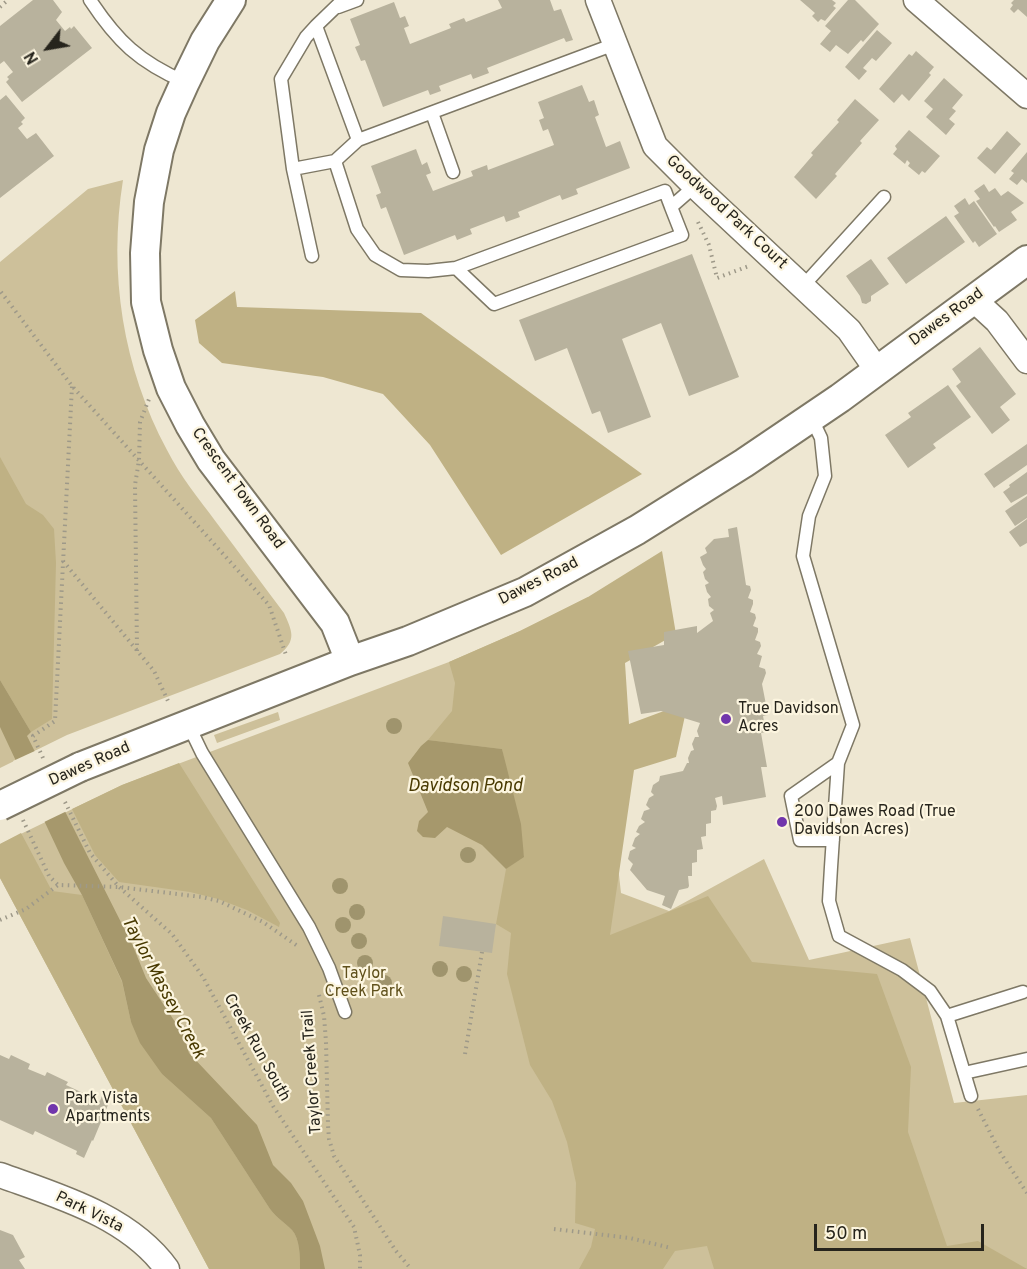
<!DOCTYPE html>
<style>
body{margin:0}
#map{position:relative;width:1027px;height:1269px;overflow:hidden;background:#eee7d2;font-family:Overpass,sans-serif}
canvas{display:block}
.north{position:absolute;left:18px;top:18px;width:60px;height:60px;-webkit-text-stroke:4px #fcf5df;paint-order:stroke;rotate:239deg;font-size:16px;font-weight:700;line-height:24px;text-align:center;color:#26241c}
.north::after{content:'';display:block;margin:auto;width:21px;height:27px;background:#26241c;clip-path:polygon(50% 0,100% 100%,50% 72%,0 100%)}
.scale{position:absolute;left:814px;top:1224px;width:170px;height:27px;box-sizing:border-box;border:3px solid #26241c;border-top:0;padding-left:8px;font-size:18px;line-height:21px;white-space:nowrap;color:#26241c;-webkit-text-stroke:4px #fcf5df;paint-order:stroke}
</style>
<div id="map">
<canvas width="1027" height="1269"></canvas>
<div class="north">N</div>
<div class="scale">50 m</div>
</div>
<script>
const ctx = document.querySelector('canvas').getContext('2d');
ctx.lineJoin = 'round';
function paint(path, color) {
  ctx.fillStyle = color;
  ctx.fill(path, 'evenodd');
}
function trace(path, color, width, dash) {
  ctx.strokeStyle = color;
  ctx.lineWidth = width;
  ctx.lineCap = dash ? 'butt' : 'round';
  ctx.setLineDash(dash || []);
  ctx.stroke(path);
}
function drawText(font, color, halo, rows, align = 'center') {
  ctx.font = font + ' Overpass,sans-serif';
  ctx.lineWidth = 4.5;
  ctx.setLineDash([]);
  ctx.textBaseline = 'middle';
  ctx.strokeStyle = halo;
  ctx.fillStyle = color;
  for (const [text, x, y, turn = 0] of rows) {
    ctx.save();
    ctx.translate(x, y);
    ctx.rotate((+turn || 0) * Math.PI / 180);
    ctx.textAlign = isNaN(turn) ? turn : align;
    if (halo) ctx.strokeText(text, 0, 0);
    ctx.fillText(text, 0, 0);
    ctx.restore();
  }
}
paint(new Path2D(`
 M123,180c-15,93 0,188 44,270 13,26 32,49 49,72 23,30 45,61 68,91 8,18 13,27 -4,41l-213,81 -67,33v-506l88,-73z
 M588,597l33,296 48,18 95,-52 45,101 101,-22 44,165 73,-8v174h-818l-209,-391v-34l122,-59 327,-123 71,-31z
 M278,712l2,8 -63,23 -3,-8z`), '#cdc09a');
paint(new Path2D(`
 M235,291l2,16 184,6 221,161 -141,81 -71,-110 -47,-51 -60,-17 -101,-14 -23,-20 -4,-23z
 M0,457l26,47 17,11 11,14 2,34 -4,156 -21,13 -31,-52z
 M662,551l14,83 -51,29 4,61 59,-22 -12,55 -42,13 -24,165 98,-39 44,66 125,12 34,93 -3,65 39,114 31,-5 49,28h-313l-7,-23 -32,5 -12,18h-84l12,-22 4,-18 -20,-6 1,-40 -9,-41 -15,-41 -22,-36 -23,-91 4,-41 -15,-9 10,-55 18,-13 -22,-107 -74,-9 24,-29 3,-28 -6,-21 71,-31 68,-34z
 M179,763l101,160 -1,4 -32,-17 -29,-11 -28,-7 -71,-10 -24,-27 -23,-46 50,-24z
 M21,833l31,58 30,4 40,87 9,40 31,52 49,44 59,91c8,10 14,13 22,21 8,9 8,27 8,39h-91l-209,-391v-34z`), '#bfb184');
paint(new Path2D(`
 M0,680l31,52 -4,4 106,210 13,32 37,56 6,19 68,72 16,40 18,18 12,18 17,45 5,23h-25c0,-12 0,-30 -8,-39 -8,-8 -14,-11 -22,-21l-59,-91 -49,-44 -22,-31 -9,-21 -9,-41 -40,-86 -18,-32 -64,-136z
 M428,740l74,9 19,75 3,33 -18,12 -24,-24 -35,-18 -12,11 -12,-1 -6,-6 2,-10 9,-9 -20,-49 13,-17z`), '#a6986c');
paint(new Path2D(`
 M37,750l30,61 -25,12 -29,-62z`), '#eee7d2');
paint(new Path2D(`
 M33,0h20l9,12 -6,8 9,11 5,-4 1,2 3,-3 18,22 -70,54 -16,-20 3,-3 -2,-2 6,-5 -9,-11 -4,3v-38z
 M498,0h52l4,11 7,-2 12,31 -7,2 -2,-4 -77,30 2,5 -16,6 -2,-5 -32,12 2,5 -11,4 -2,-5 -45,17 -18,-47 -4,1 -6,-14 5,-2 -10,-26 44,-17 6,16 5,-2 4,10 -5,2 6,16 41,-16 -2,-4 15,-6 2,4 36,-14z
 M800,0h32l4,3 -3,3 3,2 -11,13 -4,-2 -3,3 -6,-6 3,-3z
 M848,0h7l24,24 -16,18 -2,-2 -13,14 -12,-9 -6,7 -10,-8 11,-13 -6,-5z
 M1014,0h13v17l-9,-8 -4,4 -4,-4 3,-4 -2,-2z
 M877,30l15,13 -16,18 -4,-3 -9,10 4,3 -8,9 -14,-13z
 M916,51l18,16 -5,6 2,2 -22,26 -7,-7 -8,9 -15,-14 30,-35 3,2z
 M944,78l19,17 -11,13 4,3 -7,8 6,5 -9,11 -20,-18 7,-8 -9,-8z
 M582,85l7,17 5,-2 5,15 -4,2 11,30 14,-6 10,27 -54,21 2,5 -16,6 -2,-5 -42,17 2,5 -14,5 -2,-6 -34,13 2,5 -15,6 -2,-5 -51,20 -18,-48 -5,2 -5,-14 5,-2 -10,-27 45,-17 6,16 5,-3 4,11 -5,2 7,16 40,-15 -2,-5 16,-6 1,5 66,-25 -6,-16 -5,2 -4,-11 5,-2 -6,-16z
 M6,95l19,23 -4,4 2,2 -5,4 9,11 9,-6 18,23 -54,42v-98z
 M855,99l24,21 -19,21 2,2 -27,31 2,2 -21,23 -22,-22 19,-22 -2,-2 28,-31 -2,-2z
 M909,130l31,26 -15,17 -3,-2 -3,4 -11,-9 2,-3 -3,-3 -2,4 -12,-10 4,-5 -2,-3z
 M1007,131l14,13 -26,30 -18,-16 10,-11 4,3z
 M1027,152v31l-5,-4 -5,6 -8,-6 5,-6 -3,-2z
 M984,184l5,8 6,-4 6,8 7,-5 16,12 -13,9 6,8 -18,12 -4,-6 -1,1 -18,-26 4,-2 -6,-8z
 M965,198l4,7 5,-4 23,33 -18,13 -4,-6 -2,2 -19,-27 5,-3 -5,-7z
 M946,216l19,26 -59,42 -19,-26z
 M692,254l47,123 -50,19 -28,-73 -39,16 29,78 -43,16 -8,-22 -8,3 -25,-66 -32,13 -16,-41z
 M871,259l18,25 -18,12v5l-5,3 -4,-1 -2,-7 -14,-20z
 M980,347l36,47 -16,13 10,13 -18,14 -36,-48 5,-4 -9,-13z
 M948,385l23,32 -38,27 3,4 -28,20 -23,-33 26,-18 -3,-4z
 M1027,444v21l-33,23 -10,-14z
 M1027,472v22l-16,9 -8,-11 7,-5 -1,-2z
 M1027,496v22l-12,8 -10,-15z
 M1027,519v24l-7,4 -11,-15z
 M737,527l9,58 4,1 1,4 -3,8 5,2v4l-3,8 5,2 1,4 -3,8 5,2v4l-3,8 5,2 1,4 -4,8 5,2 -3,11 6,2 1,4 -4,11 6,31 -5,1 3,16 -5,1 6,34h-6l5,30 -43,8 -1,-9 -7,2 2,8 -1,4 -5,1v12l-5,1v12l-5,1 2,12 -6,1v12l-5,1v13h-4l1,10 -1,2 -9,2 -8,19 -9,-4 3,-9 -18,-6 -17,-20 3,-6 -5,-5 2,-8 6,-3 -4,-2 3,-8 5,-4 -4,-2 3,-6 6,-4 -4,-3 3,-8 6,-2 -4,-4 3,-7 5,-3 -3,-3 2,-7 6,-4 1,-5 23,-5 4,-8h2l-1,-5 3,-7 3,-1 -2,-6 3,-7h4l-2,-6 3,-8 -39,-12 -20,3 -13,-63 36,-6v-13l33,-6v7l16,-12 -3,-8 4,-3 -5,-4 -1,-7 3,-2 -4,-5 -2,-7 4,-2 -4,-4 -2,-7 3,-3 -3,-4 -3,-8 7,-4 -2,-5 9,-9 15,-2 -1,-8z
 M443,916l53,8 -4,29 -53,-7z
 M0,1055l9,4 2,-4 19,9 -2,5 17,7 2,-4 21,10 -2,3 34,16 2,-5 8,4 -17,41 -1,-1 -8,18 -8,-4 1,-3 -42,-20 -2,4 -33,-15z
 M0,1230l13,5 12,22 -6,3 6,9h-25z`), '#b8b29d');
const service = new Path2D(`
 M90,0c27,41 49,62 95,82
 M338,7l19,-7
 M316,26l27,-26
 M432,113l21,59
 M293,169l-12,-90 25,-42 10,-11 42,114
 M671,207l-6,-16 -209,77 38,36 188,-69 -11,-28 24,-21
 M312,256l-19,-87 42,-8
 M456,268l-28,3 -27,-1 -26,-15 -18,-26 -22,-68 23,-21 257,-96
 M803,286l81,-89
 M811,417l10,21 4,38 -16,40 -6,40 50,169 -15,38 -7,104 -2,34 10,35 63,34 28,21 17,25 24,80
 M188,724l14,29 107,174 20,41 16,44
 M833,840h-33l-9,-44 47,-33
 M947,1016l76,-24
 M964,1073l63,-14`);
const minor = new Path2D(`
 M598,0l57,146 40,40 154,144 28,40
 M916,0l111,96
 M973,299l24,22 30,40
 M0,1175c58,21 129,41 167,94`);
const tertiary = new Path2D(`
 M231,0l-26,41 -20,41 -14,31 -12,37 -10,52 -4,51 1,49 12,48 13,38 19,37 21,35 124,163 15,38
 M80,767l270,-106 58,-20 117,-49 112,-62 107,-67 96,-65 187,-138`);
trace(service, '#7e7865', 15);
trace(minor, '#7e7865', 27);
trace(tertiary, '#7e7865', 32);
trace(new Path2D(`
 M0,7l8,-7
 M698,222l11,23 8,33 32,-12
 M1,292l71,94 197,219 17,50
 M63,561l91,110 14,30
 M137,651l-2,-166 4,-25 1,-38 9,-23
 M43,758l-10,-22 22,-15 17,-335
 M65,802l25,51 29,34 53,47 31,43 70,129 81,121 6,28v14
 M23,820l26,56 9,9
 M0,920l26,-11 32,-24 61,2 83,10 17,4 44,21 36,25
 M319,995l5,21 2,26 2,83 1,14 5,17 62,95 15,18
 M465,1054l17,-102
 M978,1109l22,43 27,41
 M554,1229l76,9 41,10`), '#9e9989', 4, [1.5, 4.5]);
trace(service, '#fff', 12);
trace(minor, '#fff', 24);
trace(tertiary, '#fff', 28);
const tertiaryBridge = new Path2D(`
 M0,806l80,-39`);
trace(tertiaryBridge, '#7e7865', 32, []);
trace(tertiaryBridge, '#fff', 28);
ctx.fillStyle = '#9f946d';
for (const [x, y] of [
 [394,726],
 [468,855],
 [340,886],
 [357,912],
 [343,925],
 [359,941],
 [365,963],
 [440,969],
 [464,974],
 [384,983]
]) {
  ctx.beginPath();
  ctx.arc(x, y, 8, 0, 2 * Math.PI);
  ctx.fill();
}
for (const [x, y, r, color] of [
 [726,719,6,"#7136ac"],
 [782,822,6,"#7136ac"],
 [53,1109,6,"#7136ac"]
]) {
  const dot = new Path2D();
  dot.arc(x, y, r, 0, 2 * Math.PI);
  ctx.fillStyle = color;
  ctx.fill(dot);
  trace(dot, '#fcf5df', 2);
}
drawText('16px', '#26241c', '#fcf5df', [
 ["Goodwood Park Court",726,213,43],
 ["Dawes Road",947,318,-36],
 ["Crescent Town Road",237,489,54],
 ["Dawes Road",539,582,-27],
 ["Dawes Road",90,765,-24],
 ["Creek Run South",256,1048,61],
 ["Taylor Creek Trail",313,1072,-94],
 ["Park Vista",89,1213,26]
]);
drawText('16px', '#26241c', '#fcf5df', [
 ["True Davidson",738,710],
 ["Acres",738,728],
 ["200 Dawes Road (True",794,813],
 ["Davidson Acres)",794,831],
 ["Park Vista",65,1100],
 ["Apartments",65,1118]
], 'left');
drawText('16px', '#5f501b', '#fcf5df', [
 ["Taylor",364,975],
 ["Creek Park",364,993]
]);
drawText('italic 18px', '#483900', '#fcf5df', [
 ["Davidson Pond",465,787],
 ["Taylor Massey Creek",162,988,62]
]);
</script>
